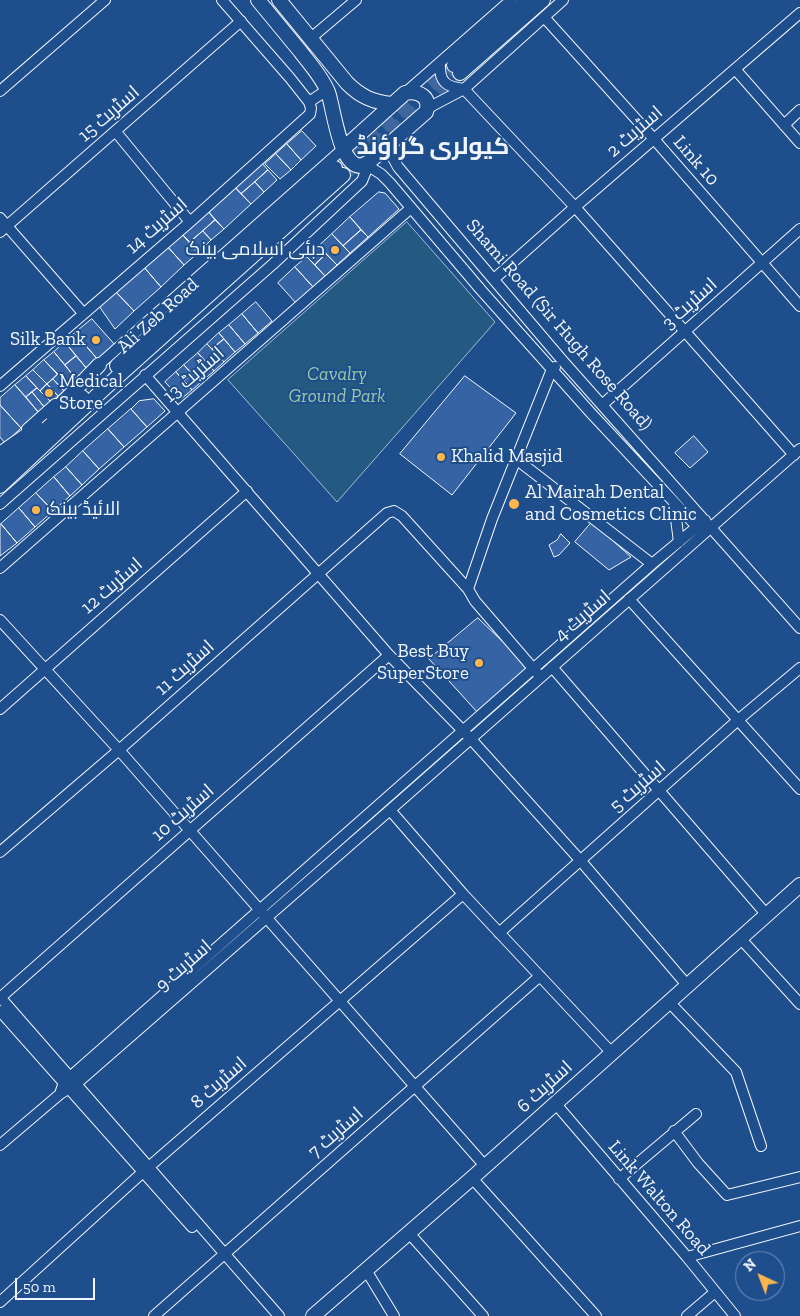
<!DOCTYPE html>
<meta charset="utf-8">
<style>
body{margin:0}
#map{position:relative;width:800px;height:1316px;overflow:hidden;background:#1f4e8c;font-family:"Zilla Slab",serif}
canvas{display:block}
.north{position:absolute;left:735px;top:1251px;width:50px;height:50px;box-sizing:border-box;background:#1f4e8c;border:1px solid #7391ba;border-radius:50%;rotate:317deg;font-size:14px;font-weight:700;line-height:20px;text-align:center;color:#f2f6ff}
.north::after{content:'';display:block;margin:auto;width:18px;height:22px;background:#ffb74d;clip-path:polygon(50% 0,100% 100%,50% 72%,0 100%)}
.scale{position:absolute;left:15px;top:1278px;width:80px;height:22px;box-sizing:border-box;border:2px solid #f2f6ff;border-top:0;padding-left:6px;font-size:15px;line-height:18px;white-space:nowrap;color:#f2f6ff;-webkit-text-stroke:4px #1f4e8c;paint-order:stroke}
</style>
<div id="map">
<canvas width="800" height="1316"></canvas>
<div class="north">N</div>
<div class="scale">50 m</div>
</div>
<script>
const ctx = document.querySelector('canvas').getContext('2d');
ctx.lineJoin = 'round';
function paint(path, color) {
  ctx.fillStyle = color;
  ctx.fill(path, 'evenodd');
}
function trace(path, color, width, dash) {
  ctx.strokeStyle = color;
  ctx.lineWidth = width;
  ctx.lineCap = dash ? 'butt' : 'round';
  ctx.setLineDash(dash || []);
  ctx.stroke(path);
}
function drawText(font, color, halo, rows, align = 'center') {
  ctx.font = font + ' "Zilla Slab",Cairo,serif';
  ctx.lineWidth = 4;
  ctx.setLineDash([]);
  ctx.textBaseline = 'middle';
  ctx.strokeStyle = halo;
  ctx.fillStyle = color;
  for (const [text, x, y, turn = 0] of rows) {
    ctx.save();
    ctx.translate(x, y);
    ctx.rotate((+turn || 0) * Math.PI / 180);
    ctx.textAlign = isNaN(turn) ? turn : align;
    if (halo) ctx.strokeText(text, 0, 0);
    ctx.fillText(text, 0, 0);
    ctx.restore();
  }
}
const green = new Path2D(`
 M407,222l88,100 -158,180 -109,-122z`);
paint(green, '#245a82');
trace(green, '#a8bbd7', 1);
const building = new Path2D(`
 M302,131l14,15 -15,14 -14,-16z
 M287,144l14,16 -10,10 -15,-16z
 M276,154l15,16 -11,9 -15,-15z
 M261,162l7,8 -27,24 -7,-8z
 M268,170l9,10 -13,12 -9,-10z
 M255,182l9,10 -13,12 -10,-10z
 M234,186l17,18 -27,25 -17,-19z
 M379,192l6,1 14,16 -31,28 -18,-20z
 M207,210l8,10 -25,22 -9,-9z
 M350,217l11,13 -18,16 -11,-12z
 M215,220l9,9 -13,11 -8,-9z
 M361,230l7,7 -18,16 -7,-7z
 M203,231l8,9 -13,13 -8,-11z
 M181,233l17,20 -14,12 -18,-20z
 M332,234l18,19 -13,12 -18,-19z
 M166,245l18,20 -23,22 -18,-21z
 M319,246l7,8 -11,11 -8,-8z
 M326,254l11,11 -12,11 -10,-11z
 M307,257l18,19 -12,11 -18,-20z
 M143,266l18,21 -27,24 -19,-20z
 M295,267l18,20 -17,16 -18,-20z
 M115,291l19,20 -19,18 -16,-23z
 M256,302l16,19 -14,12 -16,-19z
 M242,314l16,19 -13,11 -16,-19z
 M92,319l24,27 -17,15 -24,-28z
 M229,325l16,19 -10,8 -16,-19z
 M75,333l24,28 -11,9 -23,-28z
 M219,333l5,6 -12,10 -5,-5z
 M224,339l11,13 -11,10 -12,-13z
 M65,342l11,14 -11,9 -11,-13z
 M207,344l17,18 -10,9 -16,-18z
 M54,352l23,28 -8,7 -25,-27z
 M198,353l16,18 -14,12 -16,-18z
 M76,356l12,14 -11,10 -12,-15z
 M44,360l14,14 -11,10 -14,-14z
 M184,365l8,9 -8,7 -8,-9z
 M33,370l14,14 -7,7 -14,-15z
 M176,372l16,18 -11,9 -16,-17z
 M58,374l11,13 -5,4 -11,-12z
 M192,374l8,9 -8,7 -8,-9z
 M26,376l11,12 -11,9 -11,-12z
 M465,376l51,37 -64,82 -52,-41z
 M53,379l11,12 -6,5 -11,-12z
 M47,384l11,12 -7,6 -11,-11z
 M15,385l24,28 -18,15 -21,-23v-7z
 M37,388l14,14 -6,6 -13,-16z
 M32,392l13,16 -6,5 -13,-16z
 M154,399l11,12 -18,16 -16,-18 8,-8z
 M0,405l21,23 -16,15 -5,-6z
 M131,409l16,18 -23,20 -16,-18z
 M108,429l16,18 -25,22 -16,-18z
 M694,436l14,16 -18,16 -15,-15z
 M83,451l16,18 -17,16 -16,-18z
 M66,467l16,18 -12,11 -16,-19z
 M54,477l16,19 -17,15 -17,-18z
 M36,493l17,18 -18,16 -16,-19z
 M19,508l16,19 -18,16 -16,-19z
 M592,522l39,35 -22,13 -34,-28z
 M1,524l16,19 -17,13v-31z
 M561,534l9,9 -11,12 -5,2 -5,-12 8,-5z
 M478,618l51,49 -51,46 -49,-54z`);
paint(building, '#3563a3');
trace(building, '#f2f6ff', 1);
trace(new Path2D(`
 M335,168l119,-103
 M343,175l117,-102`), '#3f679d', 14, [14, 7]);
const street = new Path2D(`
 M222,0l68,78 19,24
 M544,17l110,122 146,167
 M311,38l45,-38
 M440,63c-1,19 6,24 24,26l111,118 219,248
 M735,69l65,74
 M0,91l105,-91
 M405,93l106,-93
 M428,108l36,-19 99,-89
 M784,125l16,-15
 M116,132l74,90
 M392,143v13l6,11 164,193 238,268
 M365,164l16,10 9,9 91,107 109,122 111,119
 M0,218l83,95
 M0,232l241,-211
 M494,279l81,-72 225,-194
 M94,369l250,-221
 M145,375l244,280 82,84 109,121 107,125
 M0,386l190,-164 120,-108 1,-6 -2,-6 18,-12
 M602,405l198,-176
 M27,429l28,-25
 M516,459l136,105
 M674,503l5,39
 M0,504l273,-240 89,-83 4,-10 -1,-7
 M0,568l411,-360
 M468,589l24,-70 60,-150 3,-2
 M629,599l171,190
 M0,620l119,130 366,416
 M552,667l214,247
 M0,709l247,-218
 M390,810l73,84 148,158
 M0,852l119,-102 268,-237 7,-2 8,5 66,73 7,12 62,72
 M499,933l239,-213 62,-52
 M741,939l59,65
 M0,997l279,319
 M0,998l389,-343
 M669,1002l67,70 25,74
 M0,1011l192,216
 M60,1094l4,-12 6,-5 582,-513 53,-44
 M555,1103l132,154 48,59
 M674,1131l24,32 29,32 73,-18
 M0,1145l60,-51 16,-10 314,-274 410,-361
 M472,1178l124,138
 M619,1179l77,-65
 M409,1233l74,83
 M687,1257l113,-31
 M366,1270l28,46
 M0,1302l143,-130 320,-278
 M154,1316l386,-340
 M687,1316l28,-24`);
const secondary = new Path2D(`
 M258,0c14,17 28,34 42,51 10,13 22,26 28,41 6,17 11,74 33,74l8,-4 57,-50c6,-15 -8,-22 -21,-19l-61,55
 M279,0l68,83c14,14 26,19 45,21
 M454,65l73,-65
 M460,73l83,-73
 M117,366l218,-198
 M52,414l47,-49
 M0,454l37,-26
 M0,471l82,-74
 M0,486l106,-99 237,-212
 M313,1316l159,-138 328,-293`);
trace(street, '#f2f6ff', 12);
trace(secondary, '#f2f6ff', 16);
trace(street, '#1f4e8c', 10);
trace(secondary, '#1f4e8c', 14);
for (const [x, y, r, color] of [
 [335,250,5,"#ffb74d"],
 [96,340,5,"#ffb74d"],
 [49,393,5,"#ffb74d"],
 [441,457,5,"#ffb74d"],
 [514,504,6,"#ffb74d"],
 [36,510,5,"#ffb74d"],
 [479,663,5,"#ffb74d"]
]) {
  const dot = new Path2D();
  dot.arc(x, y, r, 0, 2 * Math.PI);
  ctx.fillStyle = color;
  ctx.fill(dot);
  trace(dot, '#1f4e8c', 2);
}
drawText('19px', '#f2f6ff', '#1f4e8c', [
 ["اسٹریٹ 15",109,114,-41],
 ["اسٹریٹ 2",635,132,-41],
 ["Link 10",696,161,49],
 ["اسٹریٹ 14",157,226,-41],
 ["اسٹریٹ 3",690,304,-42],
 ["Ali Zeb Road",158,316,-42],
 ["Shami Road (Sir Hugh Rose Road)",559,325,49],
 ["اسٹریٹ 13",194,375,-41],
 ["اسٹریٹ 12",112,586,-41],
 ["اسٹریٹ 4",583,616,-41],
 ["اسٹریٹ 11",185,668,-42],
 ["اسٹریٹ 5",638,787,-41],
 ["اسٹریٹ 10",183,813,-41],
 ["اسٹریٹ 9",184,966,-41],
 ["اسٹریٹ 8",219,1083,-41],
 ["اسٹریٹ 6",545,1087,-42],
 ["اسٹریٹ 7",336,1133,-41],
 ["Link Walton Road",659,1198,49]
]);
drawText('19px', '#f2f6ff', '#1f4e8c', [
 ["دبئی اسلامی بینک",325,250,"right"],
 ["Silk Bank",86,340,"right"],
 ["Medical",59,382],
 ["Store",59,404],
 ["Khalid Masjid",451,457],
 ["Al Mairah Dental",525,493],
 ["and Cosmetics Clinic",525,515],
 ["الائیڈ بینک",46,510],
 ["Best Buy",469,652,"right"],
 ["SuperStore",469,674,"right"]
], 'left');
drawText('italic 19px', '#97c8a6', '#1f4e8c', [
 ["Cavalry",337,375],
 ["Ground Park",337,397]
]);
drawText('bold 24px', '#f2f6ff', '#1f4e8c', [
 ["کیولری گراؤنڈ",433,147]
]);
</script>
